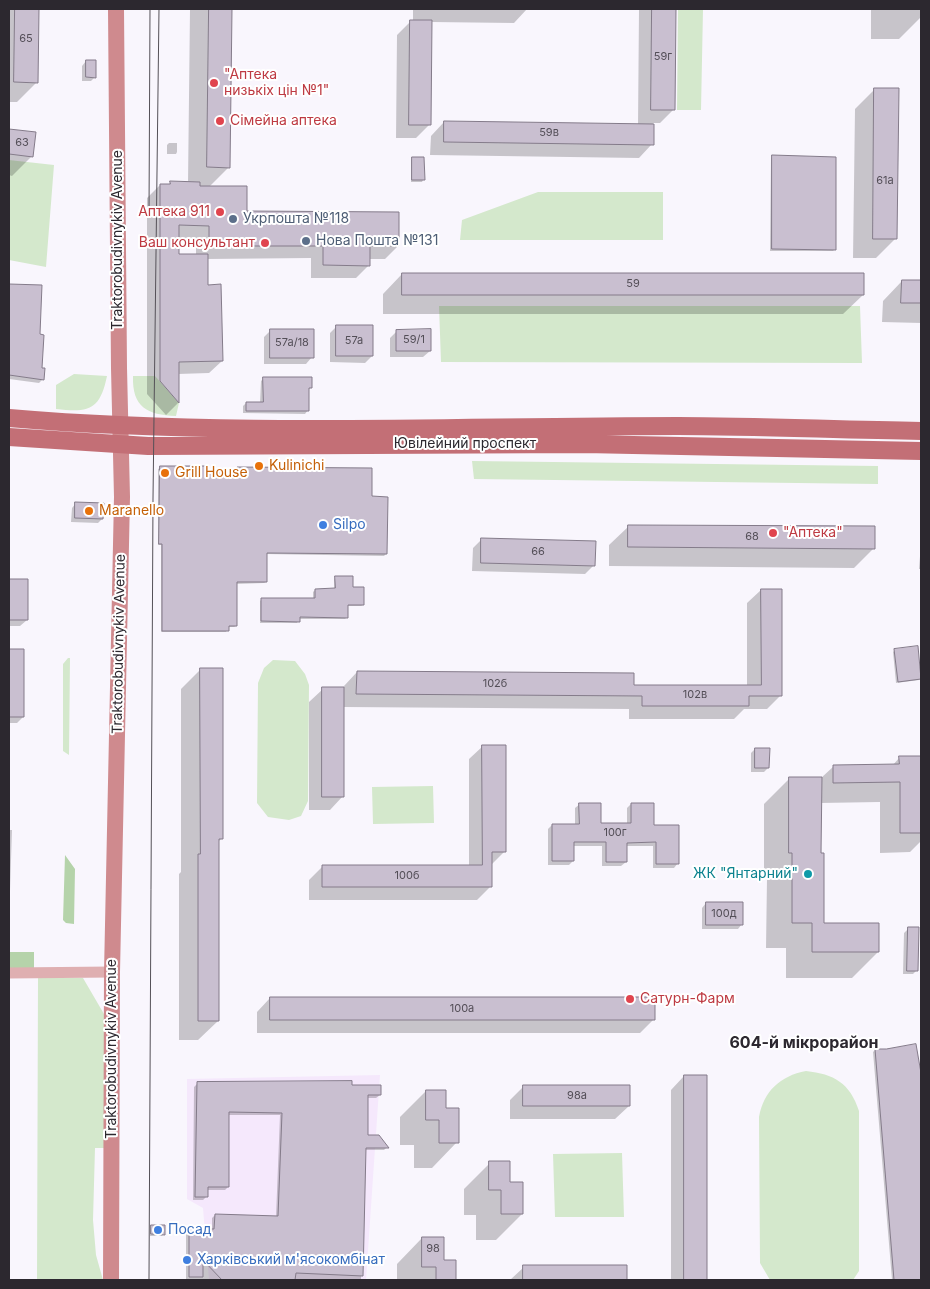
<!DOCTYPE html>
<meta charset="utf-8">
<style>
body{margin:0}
#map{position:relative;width:930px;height:1289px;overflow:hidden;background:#f9f6fd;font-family:Inter,sans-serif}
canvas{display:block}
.frame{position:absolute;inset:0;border:10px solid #2c282f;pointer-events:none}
</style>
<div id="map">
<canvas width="930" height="1289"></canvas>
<div class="frame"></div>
</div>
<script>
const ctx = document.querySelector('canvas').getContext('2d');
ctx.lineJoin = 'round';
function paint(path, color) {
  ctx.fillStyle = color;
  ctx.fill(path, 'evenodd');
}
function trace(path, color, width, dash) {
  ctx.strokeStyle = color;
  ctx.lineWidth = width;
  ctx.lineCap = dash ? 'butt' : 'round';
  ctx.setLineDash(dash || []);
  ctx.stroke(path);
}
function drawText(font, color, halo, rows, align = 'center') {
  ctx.font = font + ' Inter,sans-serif';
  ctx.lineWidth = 4;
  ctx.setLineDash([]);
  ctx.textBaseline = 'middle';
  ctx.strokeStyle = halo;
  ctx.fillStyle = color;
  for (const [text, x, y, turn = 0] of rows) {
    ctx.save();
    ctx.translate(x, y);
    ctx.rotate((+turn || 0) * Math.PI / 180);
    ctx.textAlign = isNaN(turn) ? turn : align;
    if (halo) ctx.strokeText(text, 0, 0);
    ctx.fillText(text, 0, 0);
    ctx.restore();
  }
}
paint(new Path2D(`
 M380,1075l-14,205h-157l-6,-72 -16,-9v-120z`), '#f5e8fc');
paint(new Path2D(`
 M678,9h25l-2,101h-24z
 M9,160l45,5 -8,102 -37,-7z
 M538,192h125v48h-203l2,-20z
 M860,306l2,57 -421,-1 -2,-56z
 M74,374l33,2c-7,34 -18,37 -51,33v-24z
 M133,376h22l24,27 -3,13c-29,-1 -44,-9 -43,-40z
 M472,461l406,5v18l-404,-5z
 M68,658h2l-1,97 -6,-4v-87z
 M273,660l22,1 10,13 4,11 -1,116 -7,15 -12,4 -21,-3 -11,-14 1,-120 6,-15z
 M433,786l1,37 -61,1 -1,-37z
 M38,978h45l21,36 1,134h-10l-2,72 3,35 7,25h-66z
 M806,1071c28,3 44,12 53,40v160l-6,9h-83l-10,-17 -1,-146c5,-26 21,-41 47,-46z
 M622,1153l2,64h-69l-2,-63z`), '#d4e8cc');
paint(new Path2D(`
 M65,855l10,14 -1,55 -8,-1 -3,-3z
 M9,952h25v16h-25z`), '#b5d3aa');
paint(new Path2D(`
 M9,9h29l-1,73 -20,20h-8z
 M190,9h41l-2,158 -21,21 38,25 152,33 -13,13h-16v6l-13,13h-45v-20l-104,1v27l15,75 -13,12 -31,1v29l-12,12 -19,-21v-196l13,-13h8l3,-3 17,1zM178,238h18v17h-18z
 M413,9h114l-13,14 -83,-1 -1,102 -14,14h-20l1,-103 14,-14h2z
 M639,9h36l-2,101 -13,13h-7l-1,21 -13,14 -209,-3 1,-19 13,-14 194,3z
 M871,9h50v8l-22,22h-28z
 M86,61l9,16 -4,4h-9v-15z
 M875,89l21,149 -20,20h-23l2,-149z
 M9,130l26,3 -3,23 -20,20 -3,-1z
 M169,143h8v9l-1,2h-9v-9z
 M773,157l62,92 -2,2h-63l1,-93z
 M413,158l10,22 -1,2h-11v-22z
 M402,274l461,21 -20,19h-460v-20z
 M902,281l19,1v41l-39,-1 1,-21z
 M9,285l32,2 -2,49 4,43 -4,4 -30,-4z
 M337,326l35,30 -7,7 -35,-1v-29z
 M271,330l41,27 -6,7h-42v-27z
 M397,331l33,20 -7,6h-33v-19z
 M264,378l46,10 -2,2v20l-3,4 -62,-1v-7l3,-3h14l1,-22z
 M160,468l46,4h30l1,-4 134,30 15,56 -2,2 -119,-2 1,28 -2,1 -28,1v42l-2,1h-6l-2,5h-65v-87h-3v-76z
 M76,503l26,16 -4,4 -27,-1 1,-14z
 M629,526l245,22 -20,20 -245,-2v-21z
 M482,539l112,26 -9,9 -113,-3 1,-23z
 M921,543v26h-2z
 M336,577l27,28 -2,1h-14v11l-2,2h-46l-2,4h-37v-22l2,-2h51v-7l2,-2 19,-1v-10z
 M9,580h17l1,40 -7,6h-11z
 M761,590l19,106 -13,13h-23l-10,10h-105v-10l-286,-2v89l-13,14h-21v-108l14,-13h21v-3l13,-14 275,14h115v-83z
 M9,650h14v67l-6,6h-8z
 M895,650l25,29 -1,1 -23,3 -3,-31z
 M201,669l21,169 -4,4v179l-20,19h-19v-166l2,-2v-183z
 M483,746l22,105 -15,15v21l-13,13h-168v-20l14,-14h146v-107z
 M755,749l13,19 -4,4h-13v-19z
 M900,757h21v84l-11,11 -30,1v-51l-60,1 3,121 55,28 -26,26h-66v-30h-20l1,-70h-3v-74l26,-26h31l13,-12h58z
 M580,804l20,21 27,-1v-16l4,-4 22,22 25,37 -4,5h-21v-22h-27v16l-5,4h-19v-20h-29v15l-4,4h-21v-36l4,-4h23v-17z
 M9,830h3l-3,92z
 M706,903l36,21 -4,5h-36v-21z
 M909,928l8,42 -4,4h-10l1,-41z
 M270,998l383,22 -13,13h-383v-21z
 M915,1045l6,40v195h-29l-19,-228 2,-2h11z
 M684,1076h22v204h-35v-190z
 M197,1084l154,2 29,9 -4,3h-10v38l21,11 -3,3h-19l-4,130h-175v-47l3,-3h23v-12l3,-3 61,2 4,-102h-52v72l-3,3h-19v7l-3,3h-10l1,-113z
 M524,1086l105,20 -14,13h-105v-19z
 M426,1091l19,18 12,33 -25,26h-18v-23h-14v-28z
 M490,1163l32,51 -26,26h-20v-25h-12v-26z
 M152,1226l12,8 -2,2h-12v-8z
 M422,1238l20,23h12v19h-57v-16z
 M524,1267h102v13h-116z`), '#0003');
const building = new Path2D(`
 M15,9h24l-1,74 -24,-1z
 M209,9h23l-2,159 -23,-1z
 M652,9h24l-1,101h-24z
 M410,20h22l-1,105h-22z
 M86,60h10v18l-10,-1z
 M874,88h25l-2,151h-24z
 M444,121l210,3v21l-210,-3z
 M9,129l27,3 -3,25 -24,-3z
 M772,155l64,2v93l-64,-1z
 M412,157h12l1,23h-13z
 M170,181l30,1v4h47v25l152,1v34h-29v20l-47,-1v-19h-114v-20l-30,-1v29h29v31l13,-1 2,77 -44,1v41l-19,-22v-197h10z
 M402,273h462v22h-462z
 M902,280h19v23h-20z
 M9,284l33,1 -2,49 4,1 -2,33h3l-1,12 -35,-5z
 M336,325h37v31h-37z
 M270,329h44v29h-44z
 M431,329v22h-35v-21z
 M263,377h49v11h-3v23h-63v-9h17z
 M160,466h47v5h30v-4l135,1v28l16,1 -1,57 -120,-1v29h-30v44h-8v5h-67v-87h-3z
 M75,502l29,1 -1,16 -28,-1z
 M628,525l247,1v23l-247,-2z
 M481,538l115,3 -1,25 -114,-3z
 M335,576h18v11h11v18h-16v13l-48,-1v5l-39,-1v-23h54v-9l20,-1z
 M9,579h19v41h-19z
 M761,589h21v107h-33v10h-107v-10l-286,-2 1,-23 277,2v12h127z
 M918,646l3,33 -23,3 -4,-33z
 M9,649h15v68h-15z
 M200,668h23v171h-4v182h-21v-167h2z
 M322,687h22v110h-22z
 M482,745h24v107h-14v35h-170v-22h160z
 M755,748h15l-1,20h-14z
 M899,756h22v77h-21v-51l-67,1v-18l66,-1z
 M789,777h33l-1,76h3v70h55v29h-67v-29h-20v-70h-3z
 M579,803h22v20h30v-20h23v22h25v39h-23v-22l-29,1v19h-21v-20h-32v19h-22v-37h27z
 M706,902h37v23h-37z
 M908,927h11l-1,44h-11z
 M270,997h385v23h-385z
 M916,1044l5,29v207h-27l-19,-231h11z
 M684,1075h23v205h-23z
 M352,1081v4h29v10h-13v40h11l10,13h-23l-3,128 -67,-3 -1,7h-73l-19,-20v17h-14v-48h25l1,-15 63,2 4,-103 -53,-1v75h-21v10h-13l2,-115z
 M523,1085h107v21h-107z
 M426,1090h20v18h13v35h-20v-23h-13z
 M489,1161h21v21h13v32h-22v-24h-12z
 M151,1225h14v10l-14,-1z
 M422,1237h22v23h12v20h-20v-13h-14z
 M523,1265h104v15h-104z`);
paint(building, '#c9bfd0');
trace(building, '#847b8a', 1);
trace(new Path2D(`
 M9,973l103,-1`), '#dfafb1', 11);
trace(new Path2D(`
 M111,1280l1,-308 10,-475 -3,-129 -3,-359`), '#cf8a8e', 16);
trace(new Path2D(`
 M9,418c222,19 447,8 669,8 81,0 162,4 243,5
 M9,437l139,9 437,-2 336,7`), '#c36f76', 18);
trace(new Path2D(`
 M149,216l1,-207
 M149,1280l4,-782 6,-489`), '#545057', 1);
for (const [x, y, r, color] of [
 [214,83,5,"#e0444e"],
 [220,121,5,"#e0444e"],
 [220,212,5,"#e0444e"],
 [233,219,5,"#5c6f8a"],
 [306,241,5,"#5c6f8a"],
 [265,243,5,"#e0444e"],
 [259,466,5,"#e8710a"],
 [165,473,5,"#e8710a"],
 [89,511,5,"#e8710a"],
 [323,525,5,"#3f7fe0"],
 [773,533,5,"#e0444e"],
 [808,874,5,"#0f9aa8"],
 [630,999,5,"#e0444e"],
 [158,1230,5,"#3f7fe0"],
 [187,1260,5,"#3f7fe0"]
]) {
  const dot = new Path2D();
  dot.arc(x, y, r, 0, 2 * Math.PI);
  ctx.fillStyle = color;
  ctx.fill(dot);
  trace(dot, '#fff', 2);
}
drawText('11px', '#534e57', null, [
 ["65",26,39],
 ["59г",663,57],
 ["59в",549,133],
 ["63",22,143],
 ["61а",885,181],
 ["59",633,284],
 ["59/1",414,340],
 ["57а",354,341],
 ["57а/18",292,343],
 ["68",752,537],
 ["66",538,552],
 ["102б",495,684],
 ["102в",695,695],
 ["100г",615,833],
 ["100б",407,876],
 ["100д",724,914],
 ["100а",462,1009],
 ["98а",577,1096],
 ["98",433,1249]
]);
drawText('14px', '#be3a42', '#fff', [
 ["\"Аптека",224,75],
 ["низькіх цін №1\"",224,91],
 ["Сімейна аптека",230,121],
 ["Аптека 911",210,212,"right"],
 ["Ваш консультант",255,243,"right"],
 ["\"Аптека\"",783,533],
 ["Сатурн-Фарм",640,999]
], 'left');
drawText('14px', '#4e5e75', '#fff', [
 ["Укрпошта №118",243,219],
 ["Нова Пошта №131",316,241]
], 'left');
drawText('14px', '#2c282f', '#fff', [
 ["Traktorobudivnykiv Avenue",118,240,-90],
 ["Ювілейний проспект",465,444],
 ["Traktorobudivnykiv Avenue",119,644,-89],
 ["Traktorobudivnykiv Avenue",112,1049,-90]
]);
drawText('14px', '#c56008', '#fff', [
 ["Kulinichi",269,466],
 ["Grill House",175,473],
 ["Maranello",99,511]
], 'left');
drawText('14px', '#366cbe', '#fff', [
 ["Silpo",333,525],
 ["Посад",168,1230],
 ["Харківський м'ясокомбінат",197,1260]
], 'left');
drawText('14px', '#0d838f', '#fff', [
 ["ЖК \"Янтарний\"",798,874]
], 'right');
drawText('bold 16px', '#2c282f', '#fff', [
 ["604-й мікрорайон",804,1043]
]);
</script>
